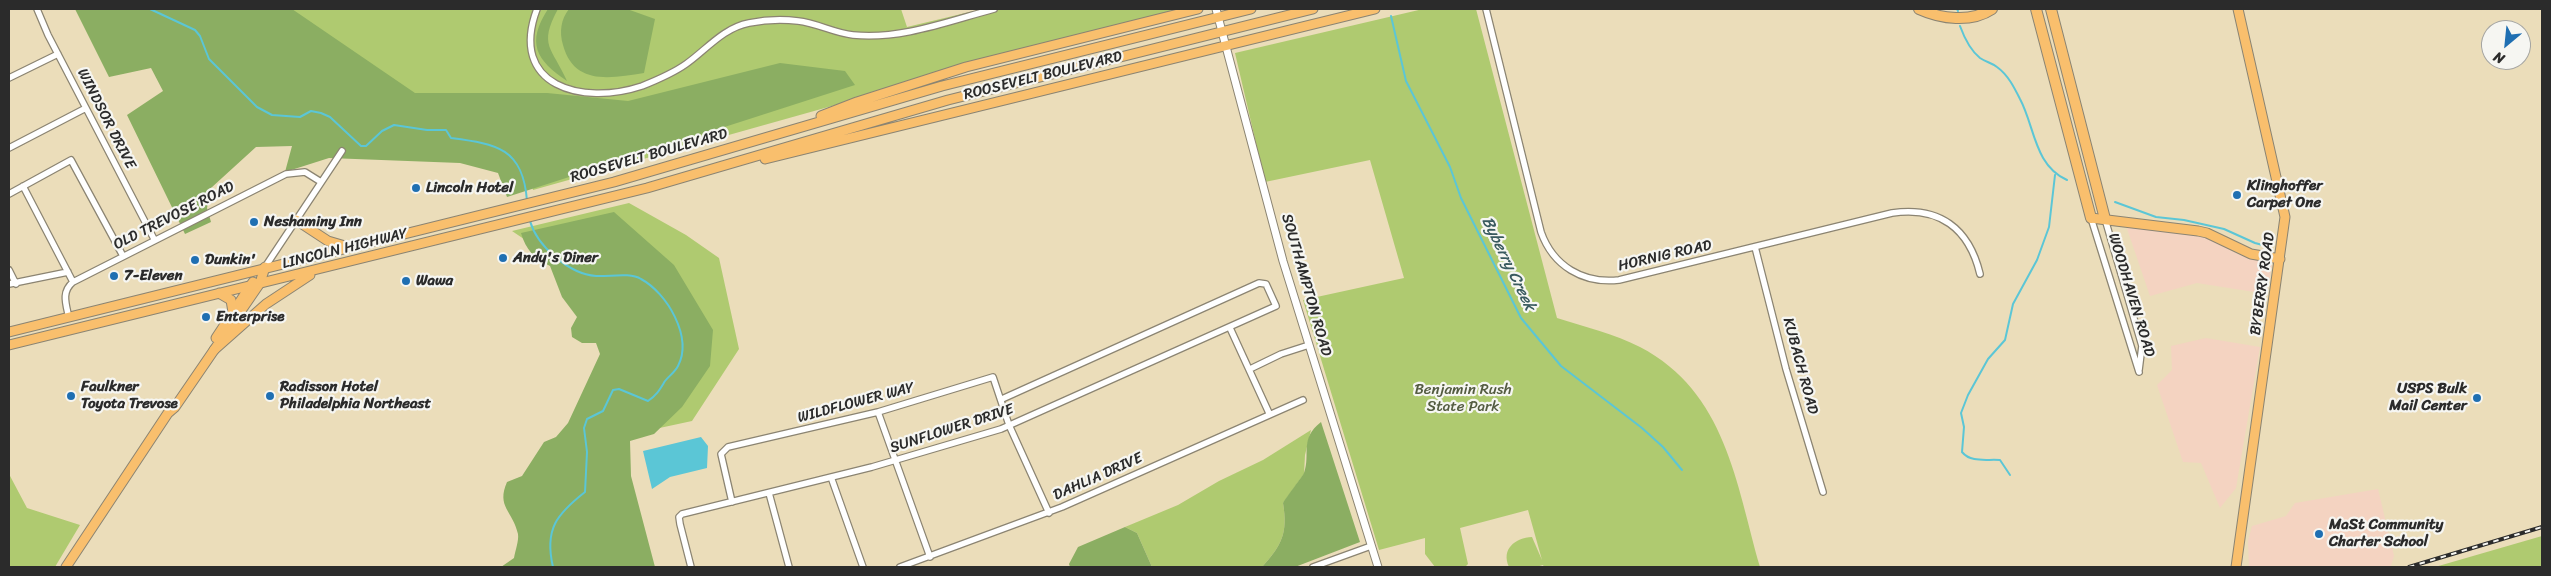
<!DOCTYPE html>
<style>
body{margin:0}
#map{position:relative;width:2551px;height:576px;overflow:hidden;background:#ebddba;font-family:Sriracha,sans-serif}
canvas{display:block}
.frame{position:absolute;inset:0;border:10px solid #2b2b2b;pointer-events:none}
.north{position:absolute;left:2481px;top:20px;width:50px;height:50px;box-sizing:border-box;background:#f6f6f2;border:1px solid #a5a5a2;border-radius:50%;rotate:208deg;font-size:14px;font-weight:700;line-height:20px;text-align:center;color:#2b2b2b}
.north::after{content:'';display:block;margin:auto;width:18px;height:22px;background:#1f6fb2;clip-path:polygon(50% 0,100% 100%,50% 72%,0 100%)}
</style>
<div id="map">
<canvas width="2551" height="576"></canvas>
<div class="frame"></div>
<div class="north">N</div>
</div>
<script>
const ctx = document.querySelector('canvas').getContext('2d');
ctx.lineJoin = 'round';
function paint(path, color) {
  ctx.fillStyle = color;
  ctx.fill(path, 'evenodd');
}
function trace(path, color, width, dash) {
  ctx.strokeStyle = color;
  ctx.lineWidth = width;
  ctx.lineCap = dash ? 'butt' : 'round';
  ctx.setLineDash(dash || []);
  ctx.stroke(path);
}
function drawText(font, color, halo, rows, align = 'center') {
  ctx.font = font + ' Sriracha,sans-serif';
  ctx.lineWidth = 4.5;
  ctx.setLineDash([]);
  ctx.textBaseline = 'middle';
  ctx.strokeStyle = halo;
  ctx.fillStyle = color;
  for (const [text, x, y, turn = 0] of rows) {
    ctx.save();
    ctx.translate(x, y);
    ctx.rotate((+turn || 0) * Math.PI / 180);
    ctx.textAlign = isNaN(turn) ? turn : align;
    if (halo) ctx.strokeText(text, 0, 0);
    ctx.fillText(text, 0, 0);
    ctx.restore();
  }
}
paint(new Path2D(`
 M2125,223l81,14 32,17 34,11 -5,29 -70,-11 -47,13z
 M2206,338l54,9 -24,141 -16,20 -19,-45 -18,-1 -26,-77 15,-15 -1,-24z
 M2378,489l16,67 -3,10 -142,1 -1,-26 4,-15 34,-10 9,-13z`), '#f4d3c1');
paint(new Path2D(`
 M148,9h753l6,18 75,-18h195l-644,181 -2,-10z
 M1423,9h53l81,309c28,9 58,16 83,29 86,45 96,136 120,220h-216l-1,-2 -7,2h-27c-8,-18 6,-29 23,-30l10,23 -14,-50 -68,18 8,36 -3,3h-30l-10,-13v-16l-46,12 -76,-250 101,-22 -34,-118 -105,22 -30,-129z
 M629,203l57,32 33,23 20,91 -47,72 -79,17 28,129h-89l-5,-11 9,-34 25,-25 9,-46 -10,-14 18,-19 2,-8 19,-8 21,9 21,-18 17,-29 -6,-56 -27,-29 -48,2 -33,-15 -52,-35z
 M1311,430l-6,25 -1,19 -21,29c5,30 -1,42 -21,64h-110l-15,-34 -12,-6 53,-22 41,-24 44,-21z
 M9,474l18,34 53,17 -25,42h-46z
 M2542,536v31h-107z`), '#afca70');
paint(new Path2D(`
 M75,9h217l123,84h132l81,8 152,-38 65,8 10,14 -348,112 -9,-24 -38,-10 -131,-5 -44,14 7,-26 -36,1 -45,41 -4,20 4,14 -26,12 -58,-119 36,-24 -12,-23 -42,9z
 M548,9h10c-20,37 -6,38 9,72 -31,-21 -41,-38 -19,-72z
 M569,9h58l28,10 -11,54c-33,5 -70,13 -81,-28 -4,-13 -2,-26 6,-36z
 M614,212l60,53 39,65 -3,36 -28,41 -28,27 -24,7 1,35 24,91h-154l13,-9c1,-7 5,-17 4,-24 -5,-23 -22,-27 -11,-52l15,-6 22,-34 12,-5 12,-14 32,-69 -4,-11h-14l-10,-6 -1,-9 6,-11 -15,-20 -12,-31c-16,-8 -24,-16 -29,-33z
 M1321,422l39,120 -65,25h-33c20,-22 26,-34 21,-64 4,-7 19,-26 21,-30 7,-19 -5,-34 17,-51z
 M1125,527l12,6 15,34h-82l-1,-3 9,-17z`), '#8bae62');
paint(new Path2D(`
 M701,437l7,9 -1,22 -37,9 -18,12 -9,-38z`), '#5bc6d6');
trace(new Path2D(`
 M150,9l45,21 5,6 9,23 48,48 15,8 28,2 11,-6 10,2 9,4 31,29h5l16,-15 12,-6 33,5h19l5,8c46,6 72,10 76,63
 M1957,9l1,2
 M1391,16l15,65 44,86 11,31 60,120 40,48 81,62 21,19 19,23
 M1960,26c4,11 10,24 20,32 6,4 12,5 17,9 11,8 17,20 23,32 15,28 14,66 47,81
 M2115,202l41,15 28,3 40,9 31,14 15,4
 M530,221c7,25 39,53 66,55 13,1 34,-4 45,3 26,14 52,58 37,87 -3,6 -9,10 -13,15 -5,8 -8,14 -17,20l-29,-12 -6,1 -10,21 -16,8 -3,9 3,24 -2,40c-28,22 -41,37 -32,75
 M2010,475l-10,-15c-14,-1 -29,3 -38,-8l2,-25 -3,-14 7,-18 20,-36 17,-19 8,-36 24,-44 12,-33 6,-52`), '#5bc6d6', 2);
const minor = new Path2D(`
 M37,9l11,26 106,204
 M537,9c-29,77 45,97 105,77 15,-6 30,-12 44,-22 20,-14 37,-36 63,-41 15,-3 33,-4 49,-2 19,2 36,12 55,14 48,5 96,-14 141,-26
 M1486,9l55,223c12,34 42,52 78,48l273,-67c47,-7 77,15 88,61
 M9,78l49,-24
 M9,148l77,-40
 M23,186l50,96
 M9,194l62,-34 52,96
 M2091,218l48,154
 M2105,219l37,127 -3,24
 M1755,247l31,122 37,123
 M265,267l77,-116
 M9,270l7,14
 M9,284l59,-12
 M69,318c-3,-14 -8,-26 4,-36l213,-108 19,-2 16,10
 M1230,328l39,85
 M1250,369l31,-15 28,-9
 M878,412l52,145
 M831,477l32,90
 M769,493l20,74
 M732,502l-11,-48 7,-7 150,-35 115,-35 16,48 40,88
 M691,567l-11,-43 -1,-7 3,-3 190,-47 129,-38 275,-123 -10,-22 -7,-1 -257,116
 M900,567l162,-60 241,-107
 M1313,567l58,-21`);
const tertiary = new Path2D(`
 M1216,9l67,252 95,306`);
const primary = new Path2D(`
 M2091,218l107,13 9,2 44,21 29,5
 M216,338l37,-56
 M66,567l102,-154 7,-6 85,-124 5,-16
 M2236,567l49,-350 -47,-208`);
const trunk = new Path2D(`
 M821,116l36,-14 109,-35 232,-58
 M765,159l610,-150
 M296,220l32,21 17,5
 M219,293l12,7 2,12
 M9,332l605,-150 328,-96 309,-77
 M9,345l638,-157 301,-88 365,-91
 M214,350l52,-46 44,-29`);
const motorway = new Path2D(`
 M1919,9c22,10 52,14 73,0
 M2036,9l55,209
 M2051,9l54,210`);
trace(minor, '#8b8472', 8);
trace(tertiary, '#8b8472', 9);
trace(primary, '#8b8472', 11);
trace(trunk, '#8b8472', 11);
trace(motorway, '#8b8472', 12);
trace(minor, '#fff', 5.5);
trace(tertiary, '#fff', 7);
trace(primary, '#f9bf6d', 9);
trace(trunk, '#f9bf6d', 9);
trace(motorway, '#f9bf6d', 10);
const rail = new Path2D(`
 M2409,567l133,-40`);
trace(rail, '#2b2b2b', 4);
trace(rail, '#f6f6f2', 2, [5.5]);
for (const [x, y, r, color] of [
 [416,188,5,"#1f6fb2"],
 [2237,195,5,"#1f6fb2"],
 [254,222,5,"#1f6fb2"],
 [503,258,5,"#1f6fb2"],
 [195,260,5,"#1f6fb2"],
 [114,276,5,"#1f6fb2"],
 [406,281,5,"#1f6fb2"],
 [206,317,5,"#1f6fb2"],
 [71,396,5,"#1f6fb2"],
 [270,396,5,"#1f6fb2"],
 [2477,398,5,"#1f6fb2"],
 [2319,534,5,"#1f6fb2"]
]) {
  const dot = new Path2D();
  dot.arc(x, y, r, 0, 2 * Math.PI);
  ctx.fillStyle = color;
  ctx.fill(dot);
  trace(dot, '#f6f6f2', 2);
}
drawText('15px', '#2b2b2b', '#f6f6f2', [
 ["ROOSEVELT BOULEVARD",1043,76,-14],
 ["WINDSOR DRIVE",106,119,63],
 ["ROOSEVELT BOULEVARD",649,156,-16],
 ["OLD TREVOSE ROAD",174,216,-27],
 ["LINCOLN HIGHWAY",345,249,-14],
 ["HORNIG ROAD",1665,256,-13],
 ["BYBERRY ROAD",2263,284,-82],
 ["SOUTHAMPTON ROAD",1306,285,74],
 ["WOODHAVEN ROAD",2131,295,73],
 ["KUBACH ROAD",1800,366,75],
 ["WILDFLOWER WAY",856,403,-15],
 ["SUNFLOWER DRIVE",952,429,-18],
 ["DAHLIA DRIVE",1098,477,-24]
]);
drawText('bold 15px', '#2b2b2b', '#f6f6f2', [
 ["Klinghoffer",2247,186],
 ["Carpet One",2247,203],
 ["Lincoln Hotel",426,188],
 ["Neshaminy Inn",264,222],
 ["Andy's Diner",513,258],
 ["Dunkin'",205,260],
 ["7-Eleven",124,276],
 ["Wawa",416,281],
 ["Enterprise",216,317],
 ["Faulkner",81,387],
 ["Toyota Trevose",81,404],
 ["Radisson Hotel",280,387],
 ["Philadelphia Northeast",280,404],
 ["USPS Bulk",2467,389,"right"],
 ["Mail Center",2467,406,"right"],
 ["MaSt Community",2329,525],
 ["Charter School",2329,542]
], 'left');
drawText('15px', '#535b40', '#f6f6f2', [
 ["Benjamin Rush",1463,390],
 ["State Park",1463,407]
]);
drawText('italic 16px', '#395a5e', '#f6f6f2', [
 ["Byberry Creek",1508,264,64]
]);
</script>
